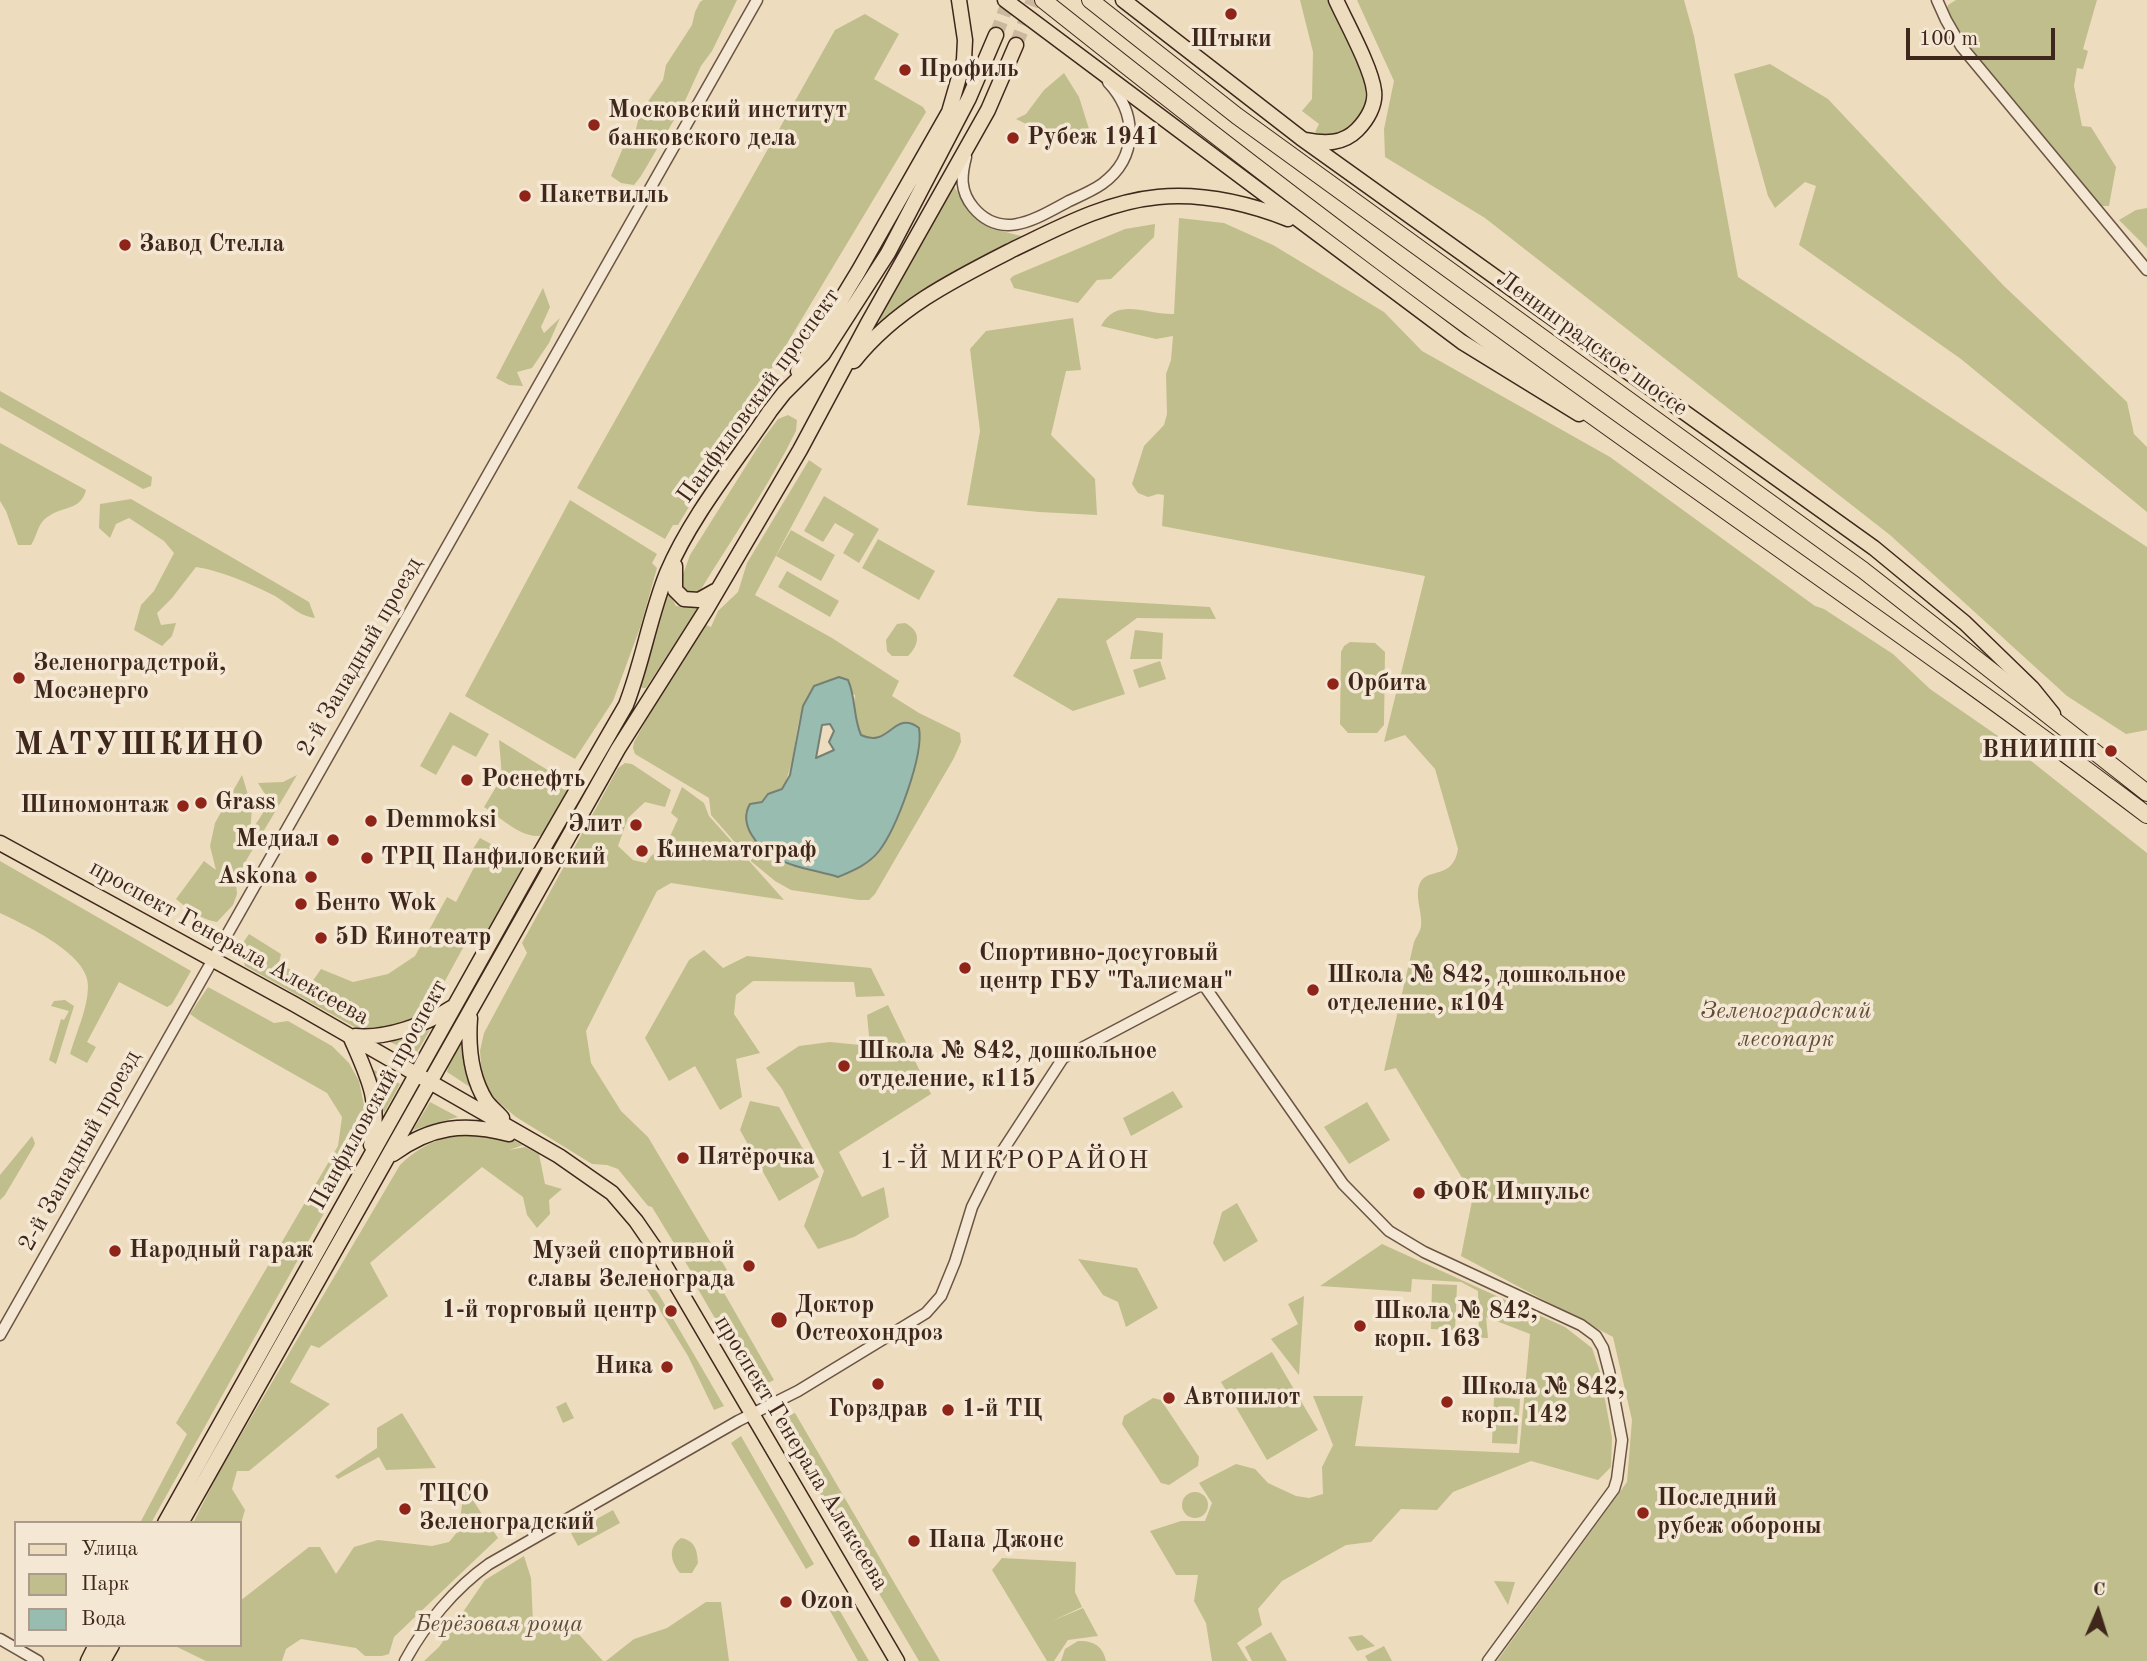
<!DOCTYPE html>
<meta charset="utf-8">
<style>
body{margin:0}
#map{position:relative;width:2147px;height:1661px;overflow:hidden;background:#eedcbe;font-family:"Old Standard TT",serif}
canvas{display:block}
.legend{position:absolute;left:14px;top:1521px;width:228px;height:126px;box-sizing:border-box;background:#f4e8d5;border:2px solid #ac9b8b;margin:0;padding:9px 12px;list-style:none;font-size:21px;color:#3f271c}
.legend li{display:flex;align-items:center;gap:14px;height:35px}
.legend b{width:35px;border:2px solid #ac9b8b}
.north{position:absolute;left:2063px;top:1577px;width:70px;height:70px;-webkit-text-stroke:5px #f4e8d5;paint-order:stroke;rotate:3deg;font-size:19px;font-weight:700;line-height:28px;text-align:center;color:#3f271c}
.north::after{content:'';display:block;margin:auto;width:24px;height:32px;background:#3f271c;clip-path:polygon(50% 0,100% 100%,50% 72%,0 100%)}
.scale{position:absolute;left:1906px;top:28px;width:149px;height:32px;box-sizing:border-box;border:4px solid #3f271c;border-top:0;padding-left:9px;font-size:21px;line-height:24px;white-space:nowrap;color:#3f271c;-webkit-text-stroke:5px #f4e8d5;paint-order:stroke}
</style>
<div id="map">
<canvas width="2147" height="1661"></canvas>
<ul class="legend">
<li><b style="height:9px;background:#eedcbe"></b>Улица</li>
<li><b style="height:19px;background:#c0be8c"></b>Парк</li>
<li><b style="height:19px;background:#99bcb1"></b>Вода</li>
</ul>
<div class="north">С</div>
<div class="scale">100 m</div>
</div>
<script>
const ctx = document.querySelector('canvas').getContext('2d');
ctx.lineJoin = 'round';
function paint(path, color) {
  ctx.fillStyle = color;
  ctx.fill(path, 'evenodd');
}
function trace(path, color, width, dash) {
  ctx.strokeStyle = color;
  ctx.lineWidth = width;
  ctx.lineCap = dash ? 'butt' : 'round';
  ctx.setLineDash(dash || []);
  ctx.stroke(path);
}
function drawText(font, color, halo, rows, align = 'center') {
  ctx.font = font + ' "Old Standard TT",serif';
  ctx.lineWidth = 7;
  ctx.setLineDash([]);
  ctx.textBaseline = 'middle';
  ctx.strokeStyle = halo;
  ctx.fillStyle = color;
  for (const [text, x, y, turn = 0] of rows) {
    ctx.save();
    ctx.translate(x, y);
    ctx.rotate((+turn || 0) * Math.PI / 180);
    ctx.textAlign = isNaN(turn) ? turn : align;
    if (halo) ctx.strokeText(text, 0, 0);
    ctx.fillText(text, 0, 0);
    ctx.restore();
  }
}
paint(new Path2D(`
 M703,0h34l-25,51 -11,15 -17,37 -43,73 -7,9 -13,-2 -10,-7 14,-33 11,-14 4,-16 23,-33 3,-15 26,-40 3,-13 5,-10z
 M1300,0h28c16,35 65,103 17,131 -10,6 -20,7 -30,1l4,-8 -17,-13 10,-12 1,-47z
 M1357,0h327l10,36 44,241 409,270v183l-21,4 -59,-38 -177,-161 -405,-317 -100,-61 -1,-28 10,-48z
 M1956,0h141l-14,49 5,2 -5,18 -6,-1 -3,18 8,40 9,1 25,40 -7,39h-8l-121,-146 -23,-31 -10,-19 1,-5z
 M865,14l34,20 -25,45 49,28 3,5 -248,413h-5l-8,14 -88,-51 258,-458z
 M1770,64l58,35 176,187 123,116 7,32 13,13v65l-186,-153 -162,-114 17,-59 -11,-4 -30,26 -7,-12 -34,-122z
 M1064,73l15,24 10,32 -30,11 -43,-21 10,-5 18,-24z
 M953,185c23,37 29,42 73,52l-148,89 6,-19z
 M2147,208v40l-28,-28 17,-10z
 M1179,218l45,5 49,22 111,67 38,39 188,106 205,149 9,3 69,45 37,35 81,56 136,108v808h-650l130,-179 5,-62 -19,-83 -152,-81 12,-60 -77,-128 -12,3 30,-129c2,-5 6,-10 7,-15 2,-14 -7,-31 -1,-44 8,-16 33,-3 38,-34l-23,-80 -30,-34 -21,7 41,-166 -263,-50 2,-31 -6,-1 -10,3 -10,-4 -6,-9 12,-38 20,-21 3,-11 -1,-40 5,-14 2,-24 -17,3 -55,-13c16,-30 45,-11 73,-12z
 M1155,224l-1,13 -43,42 -14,1 -19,23 -64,-15 -4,-9 3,-3 112,-47z
 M543,288l7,19 -9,20 3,6 16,-15 -11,25 -17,25 -15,4 6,14 -14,-1 -13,-7z
 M1073,318l8,52 -15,1 -15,64 44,44 2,36 -58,-3 -72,-7 13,-74 -10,-82 16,-18z
 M0,391l152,86 -1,9 -8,3 -143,-82z
 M788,415l9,5 -1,11c-28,57 -64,107 -96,160 -8,3 -12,2 -19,-3v-8l9,-25 12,-19 61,-97 15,-20z
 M0,443l86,47c-5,20 -22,16 -37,26 -12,7 -11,19 -18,29h-13l-12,-34 -6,-10z
 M809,460l13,9 -67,126 77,43 67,43 -7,15 27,17 41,20 1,9 -7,16 -79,136 -6,6h-10l-68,-10 -16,-9 -23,-19 -41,-47 -2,-17 -74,-44 -2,-6 1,-6 67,-119 10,4 7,-16 20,-19 9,-29zM828,681l27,14 -1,16 7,24c18,10 27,-3 42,-13l-24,129 -18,16 -24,10 -92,-64 5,-8 12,-3 6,-8 14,-5c17,-30 10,-75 31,-101 4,-4 10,-5 15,-7z
 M824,496l55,33 -20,34 -16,-10 11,-19 -19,-11 -12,19 -19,-11z
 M131,499l178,103 6,16c-17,-2 -27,-15 -42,-23 -24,-12 -51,-24 -77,-28l-24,31 -15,15 4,12 15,-2 -4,13 -10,10 -28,-16 7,-25 13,-14 20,-38 -10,-12 -35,-23 -13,6 -6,14 -11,-10 1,-24z
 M570,500l87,54 -5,9 5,5 -16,57 -28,76 -38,58 -110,-63z
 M791,530l44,25 -14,26 -45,-25z
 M878,539l57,32 -16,29 -57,-32z
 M787,571l52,30 -9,16 -52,-30z
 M668,591l8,15 23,1 -53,81h-4l-2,-3z
 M1058,598l152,9 6,12 -79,-1 -31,23 19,53 -52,17 -60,-35z
 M905,623c16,8 15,21 3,33h-16l-5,-5 -1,-11 11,-16z
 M1135,630l28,3 -1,26h-32z
 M1350,642l25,1 10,9 -1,73 -7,8h-29l-8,-9 1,-72 3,-6z
 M1160,661l6,18 -27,9 -6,-18z
 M450,712l39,22 -13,23 -23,-12 -17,30 -16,-9z
 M499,740l68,42 2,7 -26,46c-19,6 -43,-18 -59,-28l18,-30z
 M625,763l7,1 39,26 -6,17 -20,-5 -17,16 -10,28 15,14 13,3 5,-7 14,-9 13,-28 -7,-6 11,-26 22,16 5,13 75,84 -113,-17 -14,8 -71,140 5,32 30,48 27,26 79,133 -12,7 59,103 -18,9 -65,-112 1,-4 -40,-66 -4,-1 -30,-37 -11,-4 -15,-1 -76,-47 -24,-20 -10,-22 -2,-24 4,-18 43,-80 -5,-10 96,-175z
 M242,775l10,33 -2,25 20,-31 -12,-19 25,-1 14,-7 -50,84 -11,25 1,10 -4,11 -16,17c-15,-2 -29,-13 -41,-23l28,-38 12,9 -6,-24 5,-23z
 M480,838l42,23 1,5 -41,75 -12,-6 -36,66 7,10 -64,18h-19l-113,-63 -5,-19 9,-13 32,20 -2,9 33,19 9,-13 32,13 35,-8 27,-18 32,-59 9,5 23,-44 -8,-6z
 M0,861l191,110 -19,33 -5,3 -48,-25 -32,60 9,5 -9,16 -17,-9c6,-21 18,-46 18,-68 1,-32 -63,-61 -88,-73z
 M704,950l19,18 24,-12 124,12 14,28 -29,1 -2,-15 -101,-1 -17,14 -2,19 26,39 -24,6 6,38 -22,13 -25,-44 -26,15 -24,-43 44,-78z
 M208,987l66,36 14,-2 44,25 17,17 10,18 9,43 -2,14 -215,385h-11l47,-89 -11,-11 162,-277 4,-29 -15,-24 -127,-72 -10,-7z
 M65,1000l9,6 -18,58 -7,-4 12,-41 3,1 5,-9 -18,-5 3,-5z
 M888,1005l43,89 -92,58 23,45 22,-10 5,30 -35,20 -36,12 -14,-23 20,-55 -42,-82 -16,-21 33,-22 31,-4 40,4 -3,-31z
 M430,1030l-14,24 -28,-13z
 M461,1043l2,6 7,38 -23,-15 1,-5z
 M370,1068l30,16 -16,29z
 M1173,1091l10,16 -52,29 -8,-18z
 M750,1101l29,6 40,70 -40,24 -39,-71z
 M430,1102l28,15 -45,13z
 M1367,1102l23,38 -41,24 -25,-37z
 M492,1131l31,14 -14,5 16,-3 14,7 6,30 17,5 -13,11 1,14 -13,14 -10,-13 -4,-18 -41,-30 -112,96 18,33 -69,52 -8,-3 -21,37 40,22 -81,67h-12l-5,18 13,21 -5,17v-4h-47l25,-49 182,-309c27,-26 55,-33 92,-34z
 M32,1136l3,7 -1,3 -29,49 -5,5v-25z
 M1237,1203l21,38 -34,21 -11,-19 9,-31z
 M1382,1244l183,83 27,21 8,24 12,66 -1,29 -13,13 -67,-19 -78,31 -16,18 -36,-1 -30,33 -25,3 -64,36 -24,28 4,16 -25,18 11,18h-36l-6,-38 -12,-22 4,-26h-22l-26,-44 31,-10h24l7,-18 -13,-20 37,-19 19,5 13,14 28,13 13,2 14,-4 -1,-27 11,-22 -20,-49h50l-8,50 164,7 11,-119 -44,-17 2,21h-9l-1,-47 -17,-9 -49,-3 -1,13 -91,-6z
 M1078,1259l59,9 21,40 -32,19 -8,-25 -15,-7z
 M647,1281l11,12 66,113 -10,4 -26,-54 -45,-73z
 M1432,1284l25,1 -2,45 -24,-1z
 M1304,1296l-5,79 -28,-36 27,-15 -10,-20z
 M1272,1352l46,78 -51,30 -46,-78z
 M1494,1397l26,2 -3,45 -25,-1z
 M1153,1398l8,2 38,57 -1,9 -29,19 -8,-2 -39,-59 2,-8z
 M566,1402l8,16 -11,5 -7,-16z
 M402,1413l34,55 -50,2 -7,-13 -41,22 -3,-3 42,-28v-20z
 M795,1413l145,248h-21l-142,-240z
 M741,1436l73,128 -8,5 -75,-126z
 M464,1487l34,51 -104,99 -5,17 -7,2h-17l-9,-8 -55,-9 -15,10 -4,12h-76l-31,-15 65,-1v-44l69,-54h11l16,27 18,-27 24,-7 54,6 17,-4 10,-12z
 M1182 1505a13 13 0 1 1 26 0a13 13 0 1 1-26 0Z
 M613,1510l7,13 -42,23 -7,-13z
 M681,1538c14,3 16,11 17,25l-6,10h-12c-10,-12 -12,-26 1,-35z
 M524,1556l7,22 2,45 32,-4 38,42h-179l15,-14 46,-67z
 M1002,1558l74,4 -1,30 7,15 -30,14 31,-13 15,28 -30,4 -14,21h-7l-55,-91z
 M1494,1581l21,1 -7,23z
 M833,1599l36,62h-11l-29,-52z
 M706,1602h15l8,59h-123l28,-22 33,-11z
 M1271,1632l16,29h-35l-7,-14z
 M1362,1635l13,11 -18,5 -9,-14z
 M1078,1641c15,-1 25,5 28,20h-45l4,-12z
 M1384,1646l8,15h-24l-3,-5z`), '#c0be8c');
const water = new Path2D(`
 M839,677l9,3c8,18 5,37 13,55 28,14 33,-26 58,-7 5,28 -23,101 -40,123 -11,14 -27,20 -41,26 -19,-6 -48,-10 -63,-20 -18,-10 -37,-33 -25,-53l12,-2 6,-8 14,-5 8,-14 13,-69 11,-20zM830,724l4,7 -5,11 5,8 -18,8 6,-33z`);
paint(water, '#99bcb1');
trace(water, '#758075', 2);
trace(new Path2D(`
 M996,35l13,-35
 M1016,45l17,-45`), '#cbb89e', 14, [14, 7]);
const minor = new Path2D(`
 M1937,0l9,20 15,26 186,224
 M966,157c-5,19 -6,34 7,50 29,35 64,11 96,-6 11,-5 23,-10 33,-17 37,-27 35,-71 6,-102
 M0,1335l757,-1335
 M0,1639l38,22
 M405,1661c20,-37 50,-73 84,-97l249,-143 60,-30 128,-78 15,-17 14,-34 17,-55 20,-40 71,-109 140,-74 140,200 46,47 35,21 157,73 15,11 7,12 6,23 13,69 -5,39 -3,10 -126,172`);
const major = new Path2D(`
 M1005,0l457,342 117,72
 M1123,0l178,138 573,410 91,75 67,65 21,26
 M1306,140c19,4 37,4 51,-10 10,-10 19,-25 17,-39 -2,-22 -28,-69 -38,-91
 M854,361c42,-53 101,-82 160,-112 46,-22 92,-47 144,-52 44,-4 89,6 130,22
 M798,371l60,-99 91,-160 15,-52 1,-20 -6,-40
 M675,566v24l9,9 15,1 16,-9
 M0,843l294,161 265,152 53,37 24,28 20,29 241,411
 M470,1018c-2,27 1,59 16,83 4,6 11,11 16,17
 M350,1036c17,39 32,66 21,109
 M355,1036c31,3 70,-11 96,-28
 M393,1154c38,-28 72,-32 116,-20
 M165,1523l372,-664 89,-154c17,-44 24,-90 41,-132 24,-57 69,-111 103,-162l14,-18 39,-39 65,-101 81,-155 27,-63
 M181,1523l437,-774 88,-139 94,-160 68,-127 120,-213 28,-65
 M88,1661l8,-16
 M103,1661l9,-16`);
const highway = new Path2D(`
 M1043,0c128,102 257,202 388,299 237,175 481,339 716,516
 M1090,0l147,116 626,454 284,223`);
trace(minor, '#6b5444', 13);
trace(major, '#3f271c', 17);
trace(highway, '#3f271c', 18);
trace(minor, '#f4e8d5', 10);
trace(major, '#eedcbe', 14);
trace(highway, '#eedcbe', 16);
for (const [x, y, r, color] of [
 [1231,14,7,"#8f2418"],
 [905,70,7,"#8f2418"],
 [594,125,7,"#8f2418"],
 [1013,138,7,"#8f2418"],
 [525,196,7,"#8f2418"],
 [125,245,7,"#8f2418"],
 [19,678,7,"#8f2418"],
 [1333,684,7,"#8f2418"],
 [2111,751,7,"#8f2418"],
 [467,780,7,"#8f2418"],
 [201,803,7,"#8f2418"],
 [183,806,7,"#8f2418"],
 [371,821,7,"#8f2418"],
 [636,825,7,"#8f2418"],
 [333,840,7,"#8f2418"],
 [642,851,7,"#8f2418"],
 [367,858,7,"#8f2418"],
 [311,877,7,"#8f2418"],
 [301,904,7,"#8f2418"],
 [321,938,7,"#8f2418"],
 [965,968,7,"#8f2418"],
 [1313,990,7,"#8f2418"],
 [844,1066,7,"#8f2418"],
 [683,1158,7,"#8f2418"],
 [1419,1193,7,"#8f2418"],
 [115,1251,7,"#8f2418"],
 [749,1266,7,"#8f2418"],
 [671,1311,7,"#8f2418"],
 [779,1320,9,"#8f2418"],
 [1360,1326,7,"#8f2418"],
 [667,1367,7,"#8f2418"],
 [878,1384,7,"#8f2418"],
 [1169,1398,7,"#8f2418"],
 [1447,1402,7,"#8f2418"],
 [948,1410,7,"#8f2418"],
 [405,1509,7,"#8f2418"],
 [1643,1513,7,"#8f2418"],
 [914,1541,7,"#8f2418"],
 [786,1602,7,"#8f2418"]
]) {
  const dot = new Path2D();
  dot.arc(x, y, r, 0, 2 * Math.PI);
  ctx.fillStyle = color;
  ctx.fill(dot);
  trace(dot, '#f4e8d5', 2.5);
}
drawText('bold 24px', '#3f271c', '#f4e8d5', [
 ["Штыки",1231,40,"center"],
 ["Профиль",919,70],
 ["Московский институт",608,111],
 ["банковского дела",608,139],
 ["Рубеж 1941",1027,138],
 ["Пакетвилль",539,196],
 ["Завод Стелла",139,245],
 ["Зеленоградстрой,",33,664],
 ["Мосэнерго",33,692],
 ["Орбита",1347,684],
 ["ВНИИПП",2097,751,"right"],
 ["Роснефть",481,780],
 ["Grass",215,803],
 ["Шиномонтаж",169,806,"right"],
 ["Demmoksi",385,821],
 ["Элит",622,825,"right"],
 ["Медиал",319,840,"right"],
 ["Кинематограф",656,851],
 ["ТРЦ Панфиловский",381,858],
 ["Askona",297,877,"right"],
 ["Бенто Wok",315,904],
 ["5D Кинотеатр",335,938],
 ["Спортивно-досуговый",979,954],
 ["центр ГБУ \"Талисман\"",979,982],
 ["Школа № 842, дошкольное",1327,976],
 ["отделение, к104",1327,1004],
 ["Школа № 842, дошкольное",858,1052],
 ["отделение, к115",858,1080],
 ["Пятёрочка",697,1158],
 ["ФОК Импульс",1433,1193],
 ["Народный гараж",129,1251],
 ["Музей спортивной",735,1252,"right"],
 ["славы Зеленограда",735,1280,"right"],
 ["Доктор",795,1306],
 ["Остеохондроз",795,1334],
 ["1-й торговый центр",657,1311,"right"],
 ["Школа № 842,",1374,1312],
 ["корп. 163",1374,1340],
 ["Ника",653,1367,"right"],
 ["Школа № 842,",1461,1388],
 ["корп. 142",1461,1416],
 ["Автопилот",1183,1398],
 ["Горздрав",878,1410,"center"],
 ["1-й ТЦ",962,1410],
 ["ТЦСО",419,1495],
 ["Зеленоградский",419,1523],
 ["Последний",1657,1499],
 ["рубеж обороны",1657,1527],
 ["Папа Джонс",928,1541],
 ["Ozon",800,1602]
], 'left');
drawText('24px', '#3f271c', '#f4e8d5', [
 ["Ленинградское шоссе",1592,344,36],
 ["Панфиловский проспект",759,396,-54],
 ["2-й Западный проезд",360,657,-60],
 ["проспект Генерала Алексеева",229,943,29],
 ["Панфиловский проспект",379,1095,-61],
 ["2-й Западный проезд",80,1151,-61],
 ["проспект Генерала Алексеева",801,1453,59]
]);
drawText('italic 24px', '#5f4d38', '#f4e8d5', [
 ["Зеленоградский",1786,1012],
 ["лесопарк",1786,1040],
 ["Берёзовая роща",499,1625]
]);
ctx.letterSpacing = '2px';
drawText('26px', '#3f271c', '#f4e8d5', [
 ["1-Й МИКРОРАЙОН",1015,1161]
]);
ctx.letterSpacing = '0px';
ctx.letterSpacing = '2px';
drawText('bold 32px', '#3f271c', '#f4e8d5', [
 ["МАТУШКИНО",140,746]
]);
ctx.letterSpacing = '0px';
</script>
